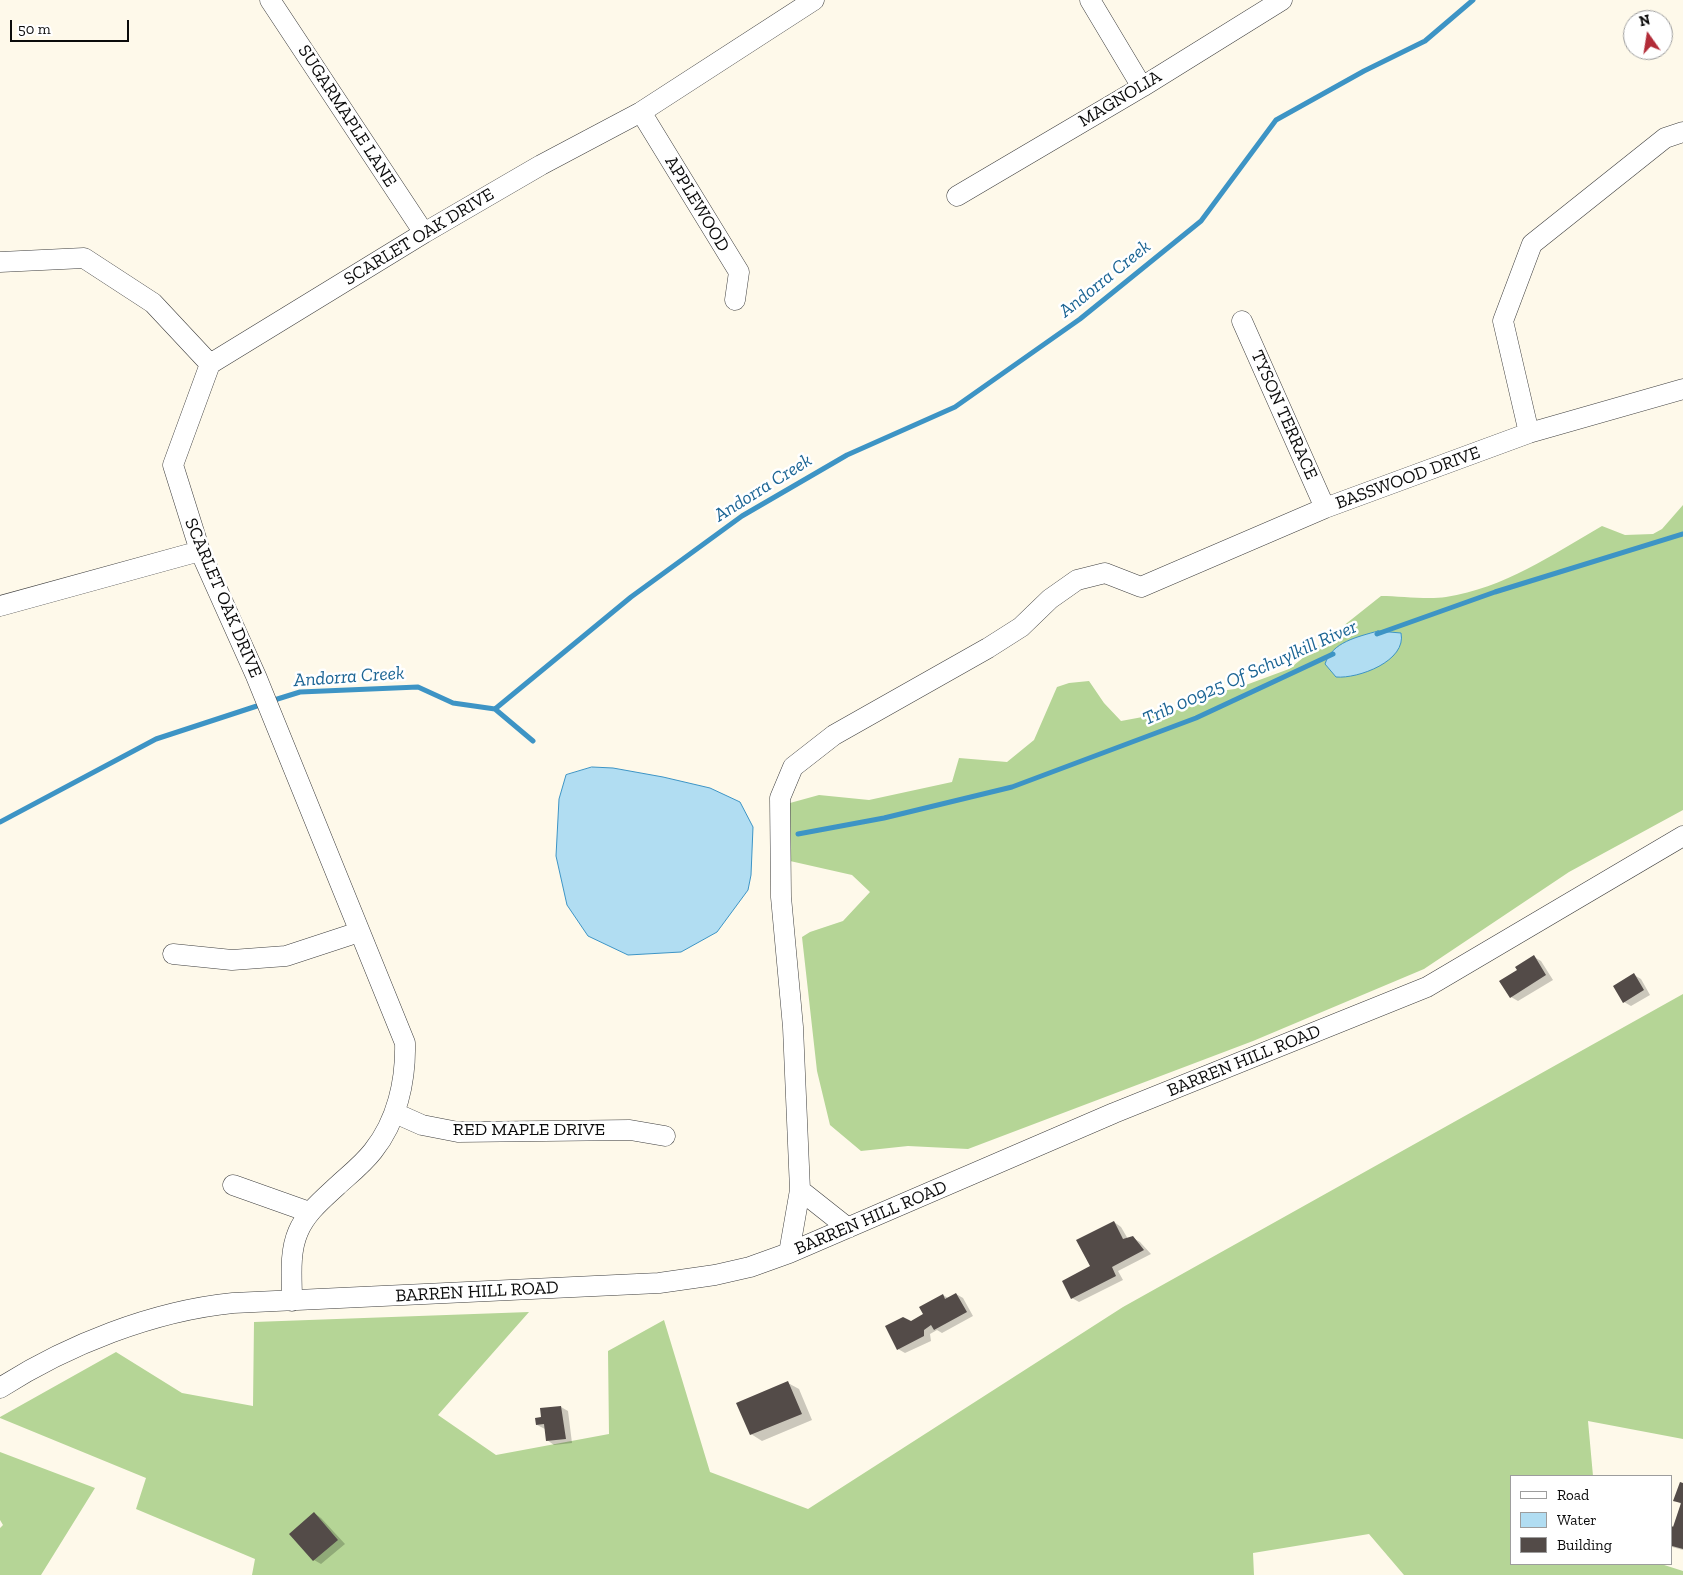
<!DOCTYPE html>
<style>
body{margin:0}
#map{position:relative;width:1683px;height:1575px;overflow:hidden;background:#fef9ea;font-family:"Zilla Slab",serif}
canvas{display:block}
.legend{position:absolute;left:1510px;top:1475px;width:162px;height:90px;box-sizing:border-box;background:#fff;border:1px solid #9d9d9d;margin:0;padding:6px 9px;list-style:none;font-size:15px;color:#0b0b0b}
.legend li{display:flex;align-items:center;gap:10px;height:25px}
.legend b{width:25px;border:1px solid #9d9d9d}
.north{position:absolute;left:1623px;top:10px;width:50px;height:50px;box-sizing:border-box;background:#fff;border:1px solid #9d9d9d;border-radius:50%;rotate:347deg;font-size:14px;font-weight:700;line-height:20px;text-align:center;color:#0b0b0b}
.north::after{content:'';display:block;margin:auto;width:18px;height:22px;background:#b22c38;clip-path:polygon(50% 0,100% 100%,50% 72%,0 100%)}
.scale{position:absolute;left:10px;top:20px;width:119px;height:22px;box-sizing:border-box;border:2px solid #0b0b0b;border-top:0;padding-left:6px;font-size:15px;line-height:18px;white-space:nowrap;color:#0b0b0b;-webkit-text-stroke:4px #fff;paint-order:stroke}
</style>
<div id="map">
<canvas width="1683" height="1575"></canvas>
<ul class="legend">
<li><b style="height:6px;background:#fff"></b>Road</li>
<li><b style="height:14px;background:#b1ddf2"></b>Water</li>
<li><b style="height:14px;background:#534b48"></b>Building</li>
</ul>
<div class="north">N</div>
<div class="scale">50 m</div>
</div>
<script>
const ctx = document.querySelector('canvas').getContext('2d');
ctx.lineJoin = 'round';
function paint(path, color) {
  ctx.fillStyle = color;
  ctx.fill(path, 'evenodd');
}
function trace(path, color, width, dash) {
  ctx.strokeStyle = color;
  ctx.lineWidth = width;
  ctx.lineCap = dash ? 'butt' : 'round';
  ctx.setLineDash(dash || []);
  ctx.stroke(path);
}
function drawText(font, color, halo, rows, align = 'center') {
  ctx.font = font + ' "Zilla Slab",serif';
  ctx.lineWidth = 5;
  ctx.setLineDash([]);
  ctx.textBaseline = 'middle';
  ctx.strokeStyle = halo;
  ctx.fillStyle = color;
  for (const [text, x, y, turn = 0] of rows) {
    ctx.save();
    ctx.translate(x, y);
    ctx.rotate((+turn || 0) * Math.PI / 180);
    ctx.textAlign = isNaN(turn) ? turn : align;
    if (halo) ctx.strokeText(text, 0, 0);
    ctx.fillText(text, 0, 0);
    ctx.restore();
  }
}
paint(new Path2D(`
 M1683,505v305l-114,62 -145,97 -171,72 -285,108 -60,-3 -47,5 -31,-26 -13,-54 -15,-134 8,-5 33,-11 27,-29 -18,-17 -62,-14v-58l29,-8 50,5 83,-18 7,-24 48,4 27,-22 23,-53 12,-4 20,-2 15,22 17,18 54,-10 31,-18 29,-4 54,-20 92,-73c19,0 47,4 65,1 58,-9 106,-42 156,-71l23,9 28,-1 9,-5z
 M1683,994v445l-95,-18 5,55h-81v88h149l22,7v4h-279l-35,-41 -116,19 1,22h-1002l3,-16 -119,-50 10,-31 -146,-60v-1l116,-65 66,41 71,13 1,-84 275,-10 -91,103 58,40 113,-21 -1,-83 56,-31 46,152 98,37 315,-202z
 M0,1452l95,36 -54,87h-41v-47l3,-3 -3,-5z`), '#b5d596');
const water = new Path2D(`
 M1378,631l23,2c6,28 -43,46 -65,44l-11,-13c7,-22 32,-27 53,-33z
 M592,767l21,1 50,9 47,11 30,14 13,25 -2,48 -3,15 -31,42 -36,20 -53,3 -40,-19 -21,-31 -11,-49 3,-57 7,-24z`);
paint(water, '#b1ddf2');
trace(water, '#3d94c5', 1);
paint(new Path2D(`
 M1534,957l7,4 12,19 -35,21 -7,-4 8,-26z
 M1634,975l7,4 9,16 -19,11 -7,-4z
 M1114,1222l7,5 7,12 5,-1 7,4 11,12 -33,17 5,9 -44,22 -7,-4 19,-31z
 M956,1294l7,4 10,18 -31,17 -5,-3 -7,4 1,7 -26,12 -7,-4 14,-27 13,-7 18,-20 5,3z
 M788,1383l11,6 13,31 -50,21 -11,-7z
 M561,1407l7,4 4,32 -18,2 -7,-5 -2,-11 -8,-4 5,-7z
 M1683,1484v66l-11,-3v-19h2l7,-24 -6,-4z
 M314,1513l7,5 24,26 -24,20 -7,-4 -23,-26z`), '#0003');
trace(new Path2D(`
 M1377,634l118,-42 188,-58
 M271,701l29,-9 118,-5 35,16 42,6 136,-112 111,-81 105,-61 108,-48 125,-88 121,-98 75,-101 88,-49 61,-30 48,-41
 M495,709l38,32
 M0,822l156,-83 107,-35
 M798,834l86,-16 128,-31 184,-69 137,-64`), '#3d94c5', 5);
paint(new Path2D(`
 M1534,955l12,20 -36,23 -11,-17 18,-11 -2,-3z
 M1634,973l10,17 -21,13 -10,-17z
 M1114,1221l9,18 10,-3 11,14 -32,17 4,9 -45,23 -9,-18 28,-15 -14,-26z
 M956,1293l11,19 -33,18 -3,-5 -7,5v6l-27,14 -12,-24 18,-9 8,4 12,-7 -4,-7 24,-13 2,5z
 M788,1381l14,33 -52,21 -14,-32z
 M561,1406l5,33 -20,2 -2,-17 -8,1 -1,-7 6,-1 -1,-9z
 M1680,1482l3,1v66l-11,-3v-20l1,1 8,-24 -8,-2z
 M314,1512l24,28 -25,21 -24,-27z`), '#534b48');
const minor = new Path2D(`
 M270,0l154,233
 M1090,0l52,87
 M641,112l98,160 -4,28
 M957,196l185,-109 140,-87
 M0,262l84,-4 69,45 57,61
 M1242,321l83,187
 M1529,433l-26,-112 29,-77 133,-106 18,-6
 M0,606l200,-55
 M173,954l59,6 54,-4 73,-24
 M395,1113l27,12 36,7 172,-2 35,6
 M233,1185l76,27
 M800,1190l48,38
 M789,1253l11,-63 -7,-163 -12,-130 -1,-99 13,-31 41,-32 154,-87 33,-21 29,-28 27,-19 28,-7 36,14 184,-79 204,-75 154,-44
 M292,1301c0,-23 -3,-48 6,-69 8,-19 24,-32 39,-46 12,-11 26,-22 36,-35 24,-30 33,-70 32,-108l-149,-367 -56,-125 -27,-86 37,-101 214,-131 117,-68 100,-53 173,-112
 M0,1388c67,-43 153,-77 233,-85l426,-20 56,-8 35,-8 39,-14 325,-140 313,-126 256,-151`);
trace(minor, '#3e3e3e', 21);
trace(minor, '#fff', 20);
drawText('18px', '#0b0b0b', '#fff', [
 ["MAGNOLIA",1120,99,-31],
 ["SUGARMAPLE LANE",347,116,57],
 ["APPLEWOOD",697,204,59],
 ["SCARLET OAK DRIVE",419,237,-31],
 ["TYSON TERRACE",1284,415,66],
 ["BASSWOOD DRIVE",1408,478,-20],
 ["SCARLET OAK DRIVE",223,598,67],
 ["BARREN HILL ROAD",1244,1061,-22],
 ["RED MAPLE DRIVE",529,1130],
 ["BARREN HILL ROAD",871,1218,-23],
 ["BARREN HILL ROAD",477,1292,-3]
]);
drawText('italic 19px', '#1c6594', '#fff', [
 ["Andorra Creek",1105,279,-39],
 ["Andorra Creek",763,488,-32],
 ["Trib 00925 Of Schuylkill River",1250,673,-24],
 ["Andorra Creek",349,677,-4]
]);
</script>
